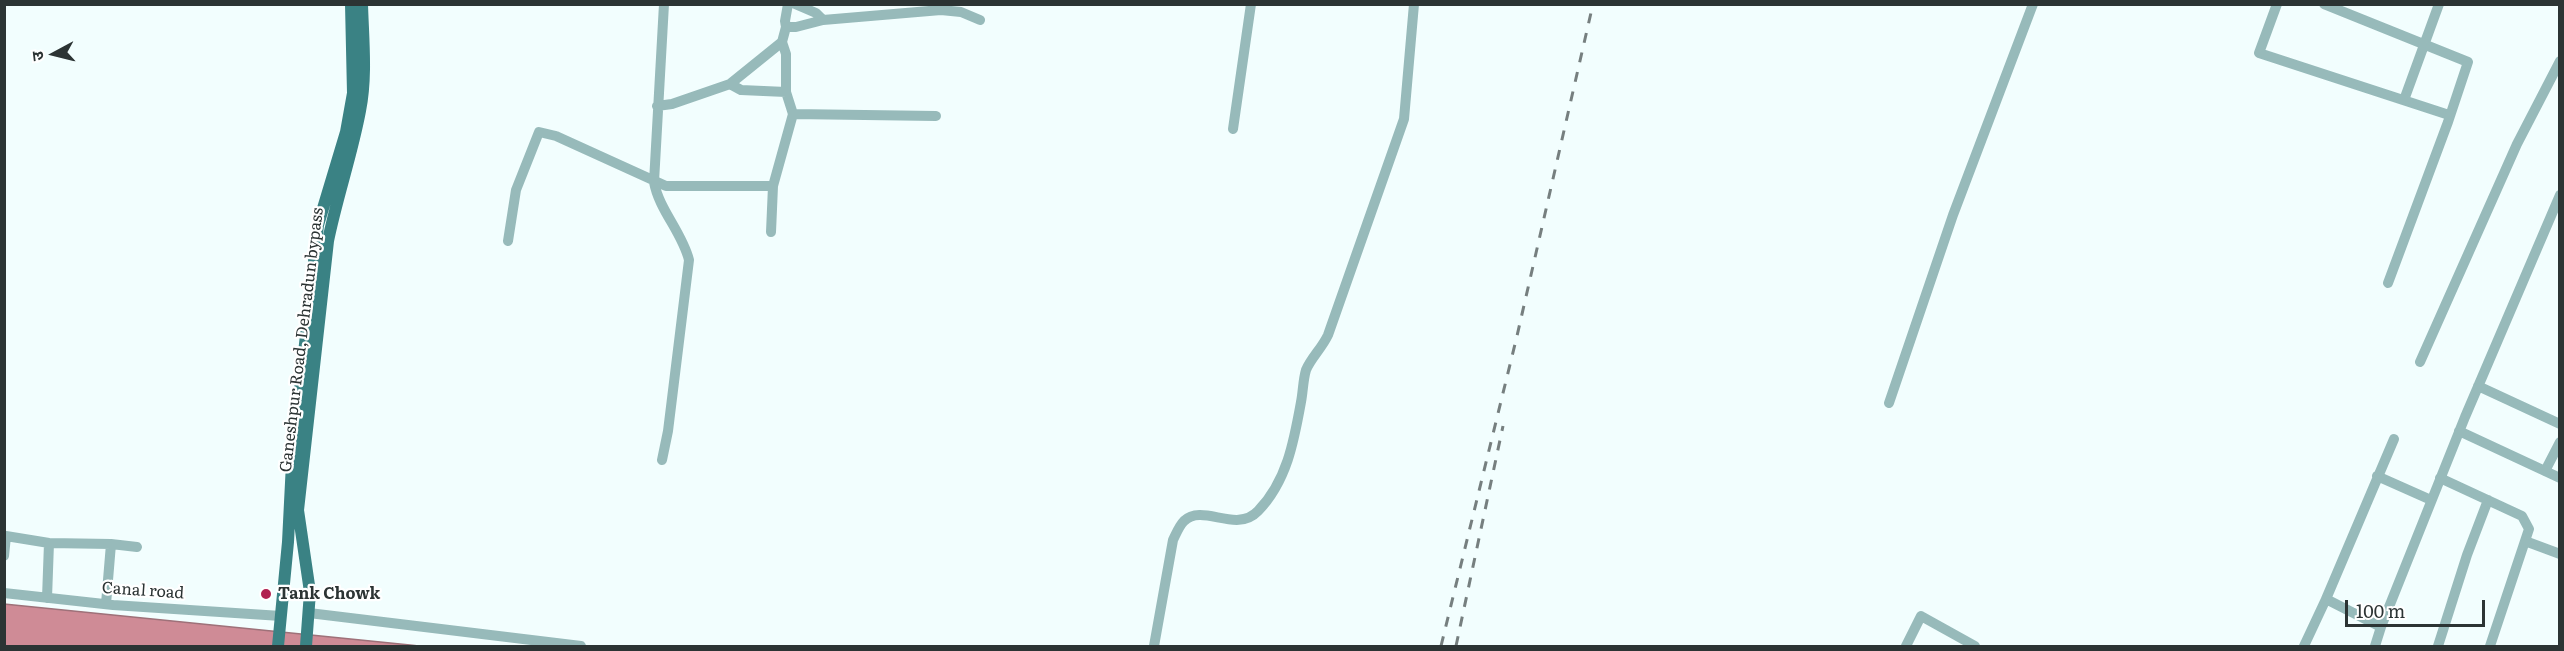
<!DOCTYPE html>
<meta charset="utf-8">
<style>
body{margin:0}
#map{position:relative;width:2564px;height:651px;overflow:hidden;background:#f2fefe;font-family:Literata,"Noto Sans Devanagari",serif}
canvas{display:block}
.frame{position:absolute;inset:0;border:6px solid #2c3434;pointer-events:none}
.north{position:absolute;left:24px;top:24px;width:60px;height:60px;-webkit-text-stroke:4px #fff;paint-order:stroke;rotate:263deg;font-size:16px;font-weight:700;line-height:24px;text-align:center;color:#2c3434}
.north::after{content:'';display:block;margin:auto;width:21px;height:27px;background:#2c3434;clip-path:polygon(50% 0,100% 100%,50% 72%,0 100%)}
.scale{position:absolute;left:2345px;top:600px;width:140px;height:27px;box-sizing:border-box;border:3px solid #2c3434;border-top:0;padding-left:8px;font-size:18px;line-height:21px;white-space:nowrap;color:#2c3434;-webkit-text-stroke:4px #fff;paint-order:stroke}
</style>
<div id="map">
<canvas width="2564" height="651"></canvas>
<div class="frame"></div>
<div class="north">उ</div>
<div class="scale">100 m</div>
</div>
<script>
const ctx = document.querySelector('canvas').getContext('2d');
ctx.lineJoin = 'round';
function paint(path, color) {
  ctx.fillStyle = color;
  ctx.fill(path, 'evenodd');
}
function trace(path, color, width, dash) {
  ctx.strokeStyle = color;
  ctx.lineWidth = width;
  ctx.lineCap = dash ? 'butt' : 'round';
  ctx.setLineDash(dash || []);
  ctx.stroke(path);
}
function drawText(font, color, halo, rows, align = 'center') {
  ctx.font = font + ' Literata,serif';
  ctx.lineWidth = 4.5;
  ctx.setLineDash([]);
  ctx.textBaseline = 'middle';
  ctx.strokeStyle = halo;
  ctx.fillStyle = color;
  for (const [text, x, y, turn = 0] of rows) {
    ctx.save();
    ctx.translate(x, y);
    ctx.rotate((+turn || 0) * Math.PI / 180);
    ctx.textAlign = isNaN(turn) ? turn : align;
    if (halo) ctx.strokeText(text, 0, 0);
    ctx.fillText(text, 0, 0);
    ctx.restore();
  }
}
const water = new Path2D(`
 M4,604l406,41 9,1h-414z`);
paint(water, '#cf8b96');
trace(water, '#9e7179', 1.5);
trace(new Path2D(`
 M795,4l21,9 7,7
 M2277,4l-18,49 190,62
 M2324,4l144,58 -20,60 -60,161
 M786,27h10l27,-7 118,-10 20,2 19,8
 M730,84l11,6 45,2
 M2404,100l35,-96
 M657,106l15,-2 58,-20 52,-42 4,-15 -1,-6 3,-17
 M793,114l143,2
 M1233,129l18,-125
 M771,232l2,-46 20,-72 -7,-22v-38l-4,-12
 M508,241l8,-51 23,-58 17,4 110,50h107
 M2420,362l97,-218 43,-83
 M2478,386l82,38
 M1889,403l64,-188 80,-211
 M2459,431l101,47
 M662,460l6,-29 21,-171c-7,-28 -30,-50 -35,-78l10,-178
 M2545,471l15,-29
 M2377,476l54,24
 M2440,478l82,38 7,13 -39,117
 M2525,541l35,13
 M111,544l26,3
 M4,556l2,-20 43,7 62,1 -5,60
 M4,593l109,12 168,11
 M47,598l2,-55
 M2326,599l68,-160
 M309,613l272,33
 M1154,646l19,-106c3,-6 6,-14 11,-19 19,-18 52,13 74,-10 29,-30 36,-70 43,-109 2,-10 2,-22 5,-32 5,-12 16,-22 22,-35l76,-216 10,-115
 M1906,646l15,-30 54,30
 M2304,646l22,-47 55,28 84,-210 95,-222
 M2375,646l6,-19
 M2438,646l29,-91 21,-55`), '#97baba', 10);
trace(new Path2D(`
 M278,646l10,-104 4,-79 26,-238 28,-93 7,-39 -2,-89
 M306,646l4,-54 -12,-82 30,-269c9,-44 24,-87 32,-130 7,-35 3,-72 2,-107`), '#3a8284', 12);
trace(new Path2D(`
 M1441,646l76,-310 76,-332
 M1456,646l47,-220`), '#767f7f', 3, [10, 10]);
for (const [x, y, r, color] of [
 [266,594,6,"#b12150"]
]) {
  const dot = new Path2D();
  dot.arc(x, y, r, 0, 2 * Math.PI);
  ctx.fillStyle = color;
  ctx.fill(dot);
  trace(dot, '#fff', 2);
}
drawText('16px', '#2c3434', '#fff', [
 ["Ganeshpur Road, Dehradun bypass",302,340,-83],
 ["Canal road",143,591,4]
]);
drawText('bold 16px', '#2c3434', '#fff', [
 ["Tank Chowk",278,594]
], 'left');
</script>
